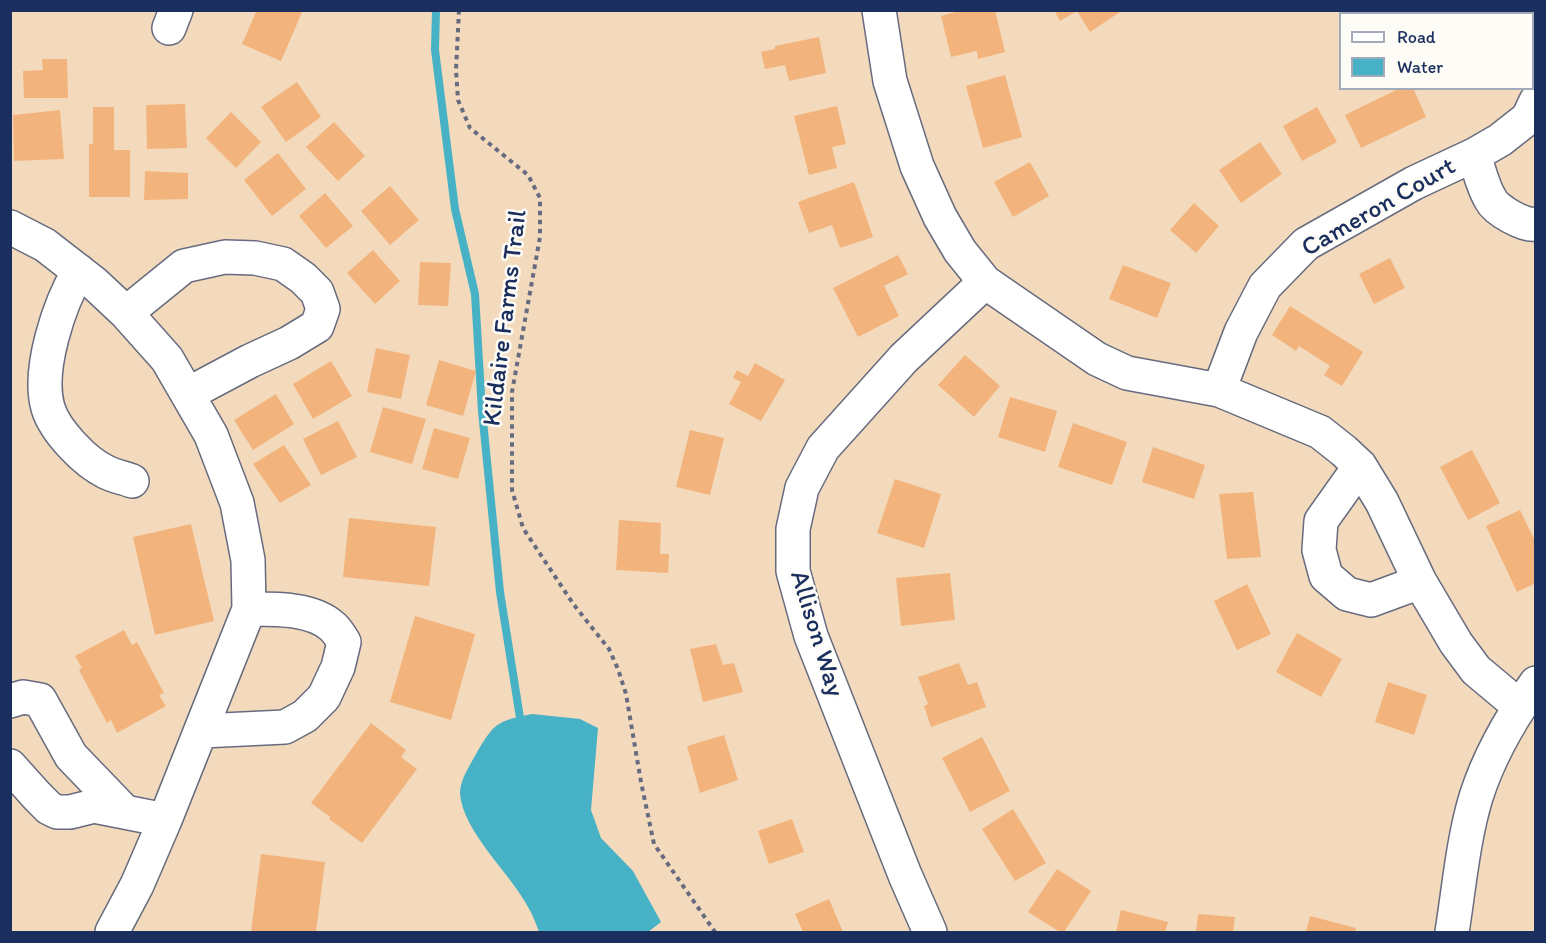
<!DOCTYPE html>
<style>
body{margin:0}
#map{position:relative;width:1546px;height:943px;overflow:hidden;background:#f3dabc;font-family:Itim,sans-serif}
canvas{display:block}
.frame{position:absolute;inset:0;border:12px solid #1b2f5e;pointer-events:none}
.legend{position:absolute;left:1339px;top:12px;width:195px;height:78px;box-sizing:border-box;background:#fdfcf7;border:2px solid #a3aaba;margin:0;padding:8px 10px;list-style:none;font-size:18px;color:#1b2f5e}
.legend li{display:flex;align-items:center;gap:12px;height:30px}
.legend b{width:30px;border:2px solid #a3aaba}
</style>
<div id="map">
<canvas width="1546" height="943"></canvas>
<div class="frame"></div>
<ul class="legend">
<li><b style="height:8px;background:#fff"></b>Road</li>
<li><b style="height:16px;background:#47b2c5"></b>Water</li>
</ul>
</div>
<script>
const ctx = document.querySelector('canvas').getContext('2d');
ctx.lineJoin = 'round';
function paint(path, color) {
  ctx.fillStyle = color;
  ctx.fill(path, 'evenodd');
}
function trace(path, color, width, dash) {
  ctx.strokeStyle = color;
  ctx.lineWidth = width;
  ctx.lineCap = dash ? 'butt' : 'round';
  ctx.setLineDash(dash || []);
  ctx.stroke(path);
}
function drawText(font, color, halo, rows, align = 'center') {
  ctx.font = font + ' Itim,sans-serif';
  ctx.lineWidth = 5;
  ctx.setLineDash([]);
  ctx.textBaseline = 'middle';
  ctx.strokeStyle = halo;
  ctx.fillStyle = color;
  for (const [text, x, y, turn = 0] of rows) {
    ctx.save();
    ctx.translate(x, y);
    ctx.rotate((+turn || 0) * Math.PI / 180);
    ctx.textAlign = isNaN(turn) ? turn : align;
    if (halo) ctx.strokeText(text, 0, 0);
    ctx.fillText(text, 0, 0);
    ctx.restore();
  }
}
paint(new Path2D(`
 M532,714l48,5 18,9 -7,82 10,28 32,33 28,51 -13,10h-109c-3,-8 -6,-17 -11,-25 -17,-33 -66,-76 -68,-114 0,-13 10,-28 16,-39 18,-31 21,-33 56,-40z`), '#47b2c5');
trace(new Path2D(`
 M436,10l-1,40 20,159 20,85 7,117 18,181 21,132`), '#47b2c5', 8);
paint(new Path2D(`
 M257,10h46l-22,51 -39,-17z
 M963,10h32l10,42 -27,7 -1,-8 -26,6 -10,-41z
 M1054,10h69l-33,22 -13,-21 -17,10z
 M1434,10h52v4h-51z
 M819,37l7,36 -37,8 -4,-16 -20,4 -4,-17 14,-3v-3z
 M42,59h25l1,39h-44l-1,-27 20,-1z
 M1005,75l17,62 -39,11 -17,-62z
 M297,82l24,35 -35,25 -25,-35z
 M1400,88h13l13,29 -65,31 -16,-33z
 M185,104l2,44 -40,1 -1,-44z
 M837,106l9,38 -14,3 5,21 -28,7 -15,-59z
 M93,107h21v43h16v47h-41v-53h4z
 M1317,107l20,35 -35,19 -19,-35z
 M60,110l4,49 -50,2 -1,-46z
 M231,112l30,30 -25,26 -30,-30z
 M334,122l31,34 -27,25 -32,-34z
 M1260,142l22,32 -41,29 -22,-33z
 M278,153l28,36 -34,27 -28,-36z
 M1030,162l19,34 -36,21 -19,-35z
 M145,171l43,2v26l-44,1z
 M854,182l19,55 -33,11 -8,-23 -23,8 -11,-31z
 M390,186l29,34 -29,25 -29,-34z
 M325,193l28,33 -27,22 -27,-32z
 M1194,203l25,23 -23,27 -26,-23z
 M373,250l27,31 -25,23 -28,-31z
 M898,255l10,19 -24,12 15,30 -41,21 -25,-49z
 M1390,258l15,30 -31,16 -15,-30z
 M420,262l31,1 -3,43 -30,-1z
 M1123,265l48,18 -14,35 -48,-19z
 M1290,306l73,46 -21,34 -18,-11 6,-9 -31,-20 -3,5 -24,-16z
 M376,348l34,7 -9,44 -34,-7z
 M965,355l35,31 -26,31 -36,-32z
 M439,360l37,11 -13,45 -37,-11z
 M331,361l21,35 -39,23 -20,-35z
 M755,363l30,17 -24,41 -32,-17 12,-22 -8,-4 4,-8 11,6z
 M276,394l18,30 -41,26 -19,-30z
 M1010,397l47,14 -12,41 -47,-15z
 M383,407l43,12 -14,45 -42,-12z
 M338,421l19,36 -36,18 -18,-36z
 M1073,423l54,19 -15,43 -54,-18z
 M434,428l36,10 -12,41 -36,-10z
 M690,430l34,8 -14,57 -34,-8z
 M284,445l27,40 -31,18 -27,-39z
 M1153,447l52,18 -11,34 -52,-17z
 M1472,450l28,53 -32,17 -28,-53z
 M895,479l46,15 -17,54 -47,-15z
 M1253,492l8,65 -34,2 -8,-65z
 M1520,510l16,33v40l-19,9 -31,-66z
 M349,518l87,9 -7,59 -86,-9z
 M619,520l42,3 -1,31h9l-1,19 -52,-3z
 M191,524l23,97 -59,14 -22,-98z
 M950,573l5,47 -54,6 -5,-48z
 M1247,584l24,50 -34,16 -23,-49z
 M415,616l60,18 -24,86 -61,-18z
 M124,630l8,15 5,-3 27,51 -5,2 7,11 -49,27 -6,-13 -4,3 -28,-53 3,-2 -7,-12z
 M1297,633l45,26 -21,38 -45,-25z
 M716,644l7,21 11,-2 9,29 -40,10 -13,-53z
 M959,663l9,22 9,-3 9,25 -55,20 -7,-21 4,-2 -10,-27z
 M1388,682l39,13 -13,40 -39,-13z
 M371,723l35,27 -5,7 16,12 -55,74 -33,-24 1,-2 -19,-14z
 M724,735l14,45 -38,13 -13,-47z
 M982,737l28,54 -40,21 -28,-54z
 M1013,809l33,54 -31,18 -33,-52z
 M792,819l12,33 -35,12 -11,-33z
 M261,854l64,8 -9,70h-65z
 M1057,869l34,22 -27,41h-4l-32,-20z
 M829,899l14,33h-40l-8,-18z
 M1121,910l47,12 -3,10h-49z
 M1198,914l37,3 -2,15h-37z
 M1310,916l46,12 -1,4h-49z`), '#f2b47c');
const minor = new Path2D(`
 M879,10l11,71 27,85 23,51 20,34 25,31 112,77 30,14 92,17 101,42 24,19 16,15 22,36 38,80 36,61 20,27 43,36
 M169,28l7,-18
 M1474,155c5,14 9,33 17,45 5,10 34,27 45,24
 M10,227l35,18 49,38 32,30 41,46 44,76 26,68 11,57 1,49 -84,211 -71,-14 -24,6h-13l-8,-4 -12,-12 -27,-30
 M79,271c-20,33 -42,99 -31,137 7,23 37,54 58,64 8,4 18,6 26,9
 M126,313l58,-47 41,-9 30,1 28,6 20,14 14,14 6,17 -6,17 -28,17 -39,18 -62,33
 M1219,390l22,-58 24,-46 41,-42 108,-61 60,-28 26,-15 28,-22 8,-17
 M1360,466l-39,55 -2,29 7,26 21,18 24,6 49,-18
 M10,701l13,-4 17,3 31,56 52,54
 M202,731l83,-4 20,-11 19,-19 14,-30 6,-25c-3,-5 -7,-11 -11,-15 -20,-19 -58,-18 -84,-18
 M112,932l25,-47 28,-65
 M930,932l-25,-57 -94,-239 -18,-65v-42l9,-41 21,-40 81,-90 81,-76
 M1452,932c7,-44 11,-92 24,-135 13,-41 35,-79 60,-114`);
trace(minor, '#676b7f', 36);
trace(new Path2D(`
 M459,10l-3,60 2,30 12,28 58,47 12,23v39l-28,155v98l11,38 51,77 35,44 9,20 8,25 15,88 13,62 61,88`), '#676b7f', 4, [4.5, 4.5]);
trace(minor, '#fff', 33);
drawText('26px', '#1b2f5e', '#fdfcf7', [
 ["Cameron Court",1379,208,-30],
 ["Kildaire Farms Trail",506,318,-83],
 ["Allison Way",816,634,73]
]);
</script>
